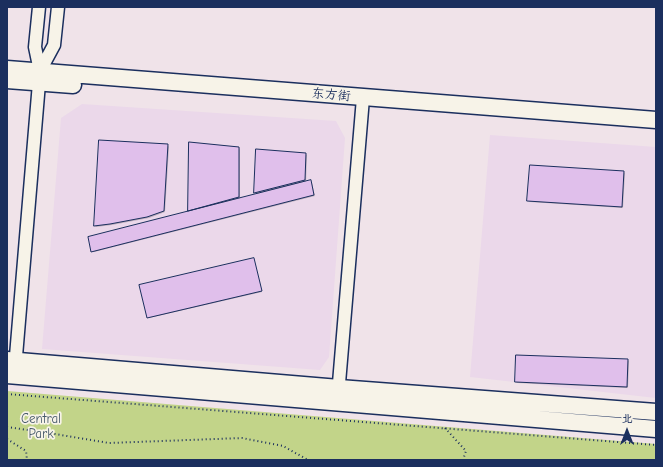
<!DOCTYPE html>
<meta charset="utf-8">
<style>
body{margin:0}
#map{position:relative;width:663px;height:467px;overflow:hidden;background:#f0e3e9;font-family:"Comic Neue","LXGW WenKai TC",sans-serif}
canvas{display:block}
.frame{position:absolute;inset:0;border:8px solid #1b2f5e;pointer-events:none}
.north{position:absolute;left:607px;top:411px;width:40px;height:40px;-webkit-text-stroke:3px #f7f3e8;paint-order:stroke;rotate:0deg;font-size:11px;font-weight:700;line-height:16px;text-align:center;color:#1b2f5e}
.north::after{content:'';display:block;margin:auto;width:14px;height:18px;background:#1b2f5e;clip-path:polygon(50% 0,100% 100%,50% 72%,0 100%)}
</style>
<div id="map">
<canvas width="663" height="467"></canvas>
<div class="frame"></div>
<div class="north">北</div>
</div>
<script>
const ctx = document.querySelector('canvas').getContext('2d');
ctx.lineJoin = 'round';
function paint(path, color) {
  ctx.fillStyle = color;
  ctx.fill(path, 'evenodd');
}
function trace(path, color, width, dash) {
  ctx.strokeStyle = color;
  ctx.lineWidth = width;
  ctx.lineCap = dash ? 'butt' : 'round';
  ctx.setLineDash(dash || []);
  ctx.stroke(path);
}
function drawText(font, color, halo, rows, align = 'center') {
  ctx.font = font + ' "Comic Neue","LXGW WenKai TC",sans-serif';
  ctx.lineWidth = 3.5;
  ctx.setLineDash([]);
  ctx.textBaseline = 'middle';
  ctx.strokeStyle = halo;
  ctx.fillStyle = color;
  for (const [text, x, y, turn = 0] of rows) {
    ctx.save();
    ctx.translate(x, y);
    ctx.rotate((+turn || 0) * Math.PI / 180);
    ctx.textAlign = isNaN(turn) ? turn : align;
    if (halo) ctx.strokeText(text, 0, 0);
    ctx.fillText(text, 0, 0);
    ctx.restore();
  }
}
paint(new Path2D(`
 M82,104l254,17 9,17 -16,219 -9,13 -278,-21 19,-231z
 M490,135l166,12v251l-186,-21z`), '#ebd8ea');
paint(new Path2D(`
 M7,391l649,53v16h-649z`), '#c2d489');
paint(new Path2D(`
 M100,141l68,4 1,2 -4,65 -16,6 -37,7 -16,2 -1,-1z
 M190,143l49,4 1,2v50l18,-4 -3,-3 51,-38 1,1 -1,28 4,-2 2,2 3,13 -221,56 -2,-1 97,-39z
 M624,172l1,1 -2,35 -93,-6 -2,-1z
 M254,260l8,32 -113,26 -1,-1z
 M628,360l1,1 -1,27 -111,-5 -1,-1z`), '#0003');
const building = new Path2D(`
 M99,140l69,4 -4,67 -17,6 -37,7 -16,2z
 M189,142l50,5v50l-51,14z
 M256,149l50,4 -1,27 -51,13z
 M530,165l94,6 -2,36 -95,-6z
 M311,180l3,15 -223,57 -3,-15z
 M254,258l8,33 -115,27 -8,-33z
 M516,355l112,4 -1,28 -112,-5z`);
paint(building, '#e0bfeb');
trace(building, '#1b2f5e', 1);
const minor = new Path2D(`
 M40,71l14,-26 4,-38
 M15,368l25,-297 -5,-24 4,-40
 M338,395l25,-297`);
const major = new Path2D(`
 M7,69l649,51
 M7,80l66,5
 M7,360l332,28 317,24
 M7,375l649,54`);
trace(minor, '#1b2f5e', 15);
trace(major, '#1b2f5e', 19);
trace(new Path2D(`
 M7,394l649,51
 M7,427l42,6 60,10 133,-5 41,8 25,14
 M445,428l21,23 -3,9
 M7,439l19,12 1,9`), '#1b2f5e', 2, [1, 3]);
trace(minor, '#f7f3e8', 12);
trace(major, '#f7f3e8', 16);
drawText('13px', '#1b2f5e', '#f7f3e8', [
 ["东方街",331,95,5]
]);
drawText('13px', '#455869', '#f7f3e8', [
 ["Central",41,419],
 ["Park",41,434]
]);
</script>
